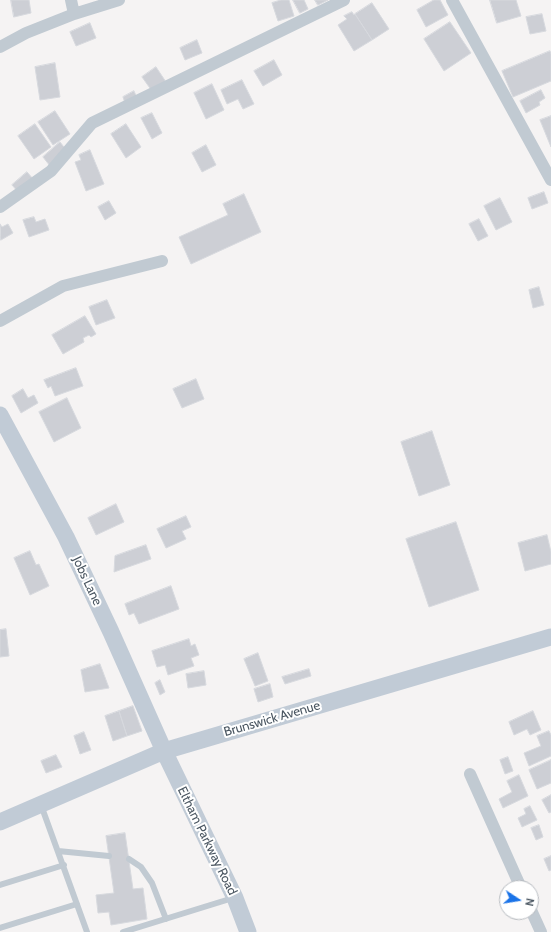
<!DOCTYPE html>
<style>
body{margin:0}
#map{position:relative;width:551px;height:932px;overflow:hidden;background:#f5f3f3;font-family:Cabin,sans-serif}
canvas{display:block}
.north{position:absolute;left:499px;top:880px;width:40px;height:40px;box-sizing:border-box;background:#fff;border:1px solid #b7bbc0;border-radius:50%;rotate:102deg;font-size:11px;font-weight:700;line-height:16px;text-align:center;color:#4a5661}
.north::after{content:'';display:block;margin:auto;width:14px;height:18px;background:#1a73e8;clip-path:polygon(50% 0,100% 100%,50% 72%,0 100%)}
</style>
<div id="map">
<canvas width="551" height="932"></canvas>
<div class="north">N</div>
</div>
<script>
const ctx = document.querySelector('canvas').getContext('2d');
ctx.lineJoin = 'round';
function paint(path, color) {
  ctx.fillStyle = color;
  ctx.fill(path, 'evenodd');
}
function trace(path, color, width, dash) {
  ctx.strokeStyle = color;
  ctx.lineWidth = width;
  ctx.lineCap = dash ? 'butt' : 'round';
  ctx.setLineDash(dash || []);
  ctx.stroke(path);
}
function drawText(font, color, halo, rows, align = 'center') {
  ctx.font = font + ' Cabin,sans-serif';
  ctx.lineWidth = 4;
  ctx.setLineDash([]);
  ctx.textBaseline = 'middle';
  ctx.strokeStyle = halo;
  ctx.fillStyle = color;
  for (const [text, x, y, turn = 0] of rows) {
    ctx.save();
    ctx.translate(x, y);
    ctx.rotate((+turn || 0) * Math.PI / 180);
    ctx.textAlign = isNaN(turn) ? turn : align;
    if (halo) ctx.strokeText(text, 0, 0);
    ctx.fillText(text, 0, 0);
    ctx.restore();
  }
}
const building = new Path2D(`
 M11,0h18l2,13 -17,4z
 M281,0h8l5,16 -16,5 -6,-18z
 M293,0h11l4,9 -8,4z
 M315,0h13l-10,5z
 M434,0h6l8,15 -22,12 -9,-17z
 M490,0h26l5,16 -24,7z
 M372,3l17,26 -17,11 -17,-26z
 M352,12l2,3 1,-1 17,26 -18,11 -16,-26 9,-6 -3,-3z
 M542,14l4,17 -16,3 -4,-17z
 M450,22l21,31 -27,18 -20,-32z
 M90,23l6,15 -20,8 -6,-14z
 M197,40l5,13 -17,7 -5,-12z
 M550,51l1,3v27l-38,16 -11,-26z
 M274,60l8,15 -19,11 -9,-15z
 M55,63l5,34 -20,3 -5,-33z
 M156,67l10,15 -14,9 -10,-14z
 M242,80l12,24 -11,5 -5,-10 -11,5 -6,-14z
 M212,84l12,26 -18,9 -12,-26z
 M541,90l4,8 -6,4 1,3 -14,8 -6,-12z
 M134,91l3,7 -12,5 -2,-6z
 M55,111l15,23 -17,11 -15,-23z
 M152,113l10,20 -10,6 -11,-21z
 M551,116v31l-11,-27z
 M35,124l16,23 -17,12 -16,-23z
 M126,124l15,23 -15,11 -15,-24z
 M60,142l7,9 -17,15 -7,-9z
 M206,145l10,20 -14,7 -10,-19z
 M90,150l14,34 -18,7 -11,-29 6,-2 -2,-5z
 M27,172l7,8 -15,13 -7,-8z
 M544,192l4,11 -16,6 -4,-11z
 M244,194l17,38 -70,32 -12,-27 49,-22 -5,-11z
 M500,198l12,24 -16,8 -12,-24z
 M109,201l7,12 -11,7 -7,-13z
 M34,217l2,5 9,-3 4,11 -20,7 -6,-17z
 M479,219l9,17 -10,5 -9,-17z
 M0,224l2,3 6,-3 5,9 -12,7z
 M539,287l5,18 -11,3 -4,-18z
 M107,300l8,18 -19,7 -7,-18z
 M85,316l11,18 -5,3 -2,-2 -6,3 1,4 -21,12 -11,-19z
 M76,368l7,18 -28,10 -4,-10 -3,2 -4,-8z
 M196,379l8,20 -22,9 -9,-19z
 M23,389l5,9 6,-3 4,8 -17,10 -9,-17z
 M67,398l14,30 -27,14 -15,-30z
 M432,431l18,54 -31,11 -18,-54z
 M116,504l8,18 -28,13 -8,-17z
 M186,516l5,11 -9,4 4,8 -20,9 -9,-19z
 M456,522l23,68 -50,17 -23,-68z
 M547,535l4,17v12l-26,7 -7,-28z
 M146,545l5,14 -37,13 1,-16z
 M30,551l6,14 3,-1 10,22 -19,9 -16,-37z
 M171,586l8,23 -40,15 -5,-11 -5,2 -4,-11z
 M6,629l3,27 -9,1v-27z
 M189,639l2,7 4,-2 4,11 -8,3 3,8 -26,9 -3,-10 -8,2 -5,-16z
 M258,653l10,28 -13,5 -11,-27z
 M100,664l9,24 -24,4 -4,-22z
 M309,669l2,7 -26,8 -3,-7z
 M204,671l2,14 -18,3 -2,-14z
 M160,680l5,12 -5,3 -5,-12z
 M270,684l3,13 -15,5 -4,-13z
 M133,706l9,25 -15,5 -8,-25z
 M119,711l8,25 -14,5 -8,-25z
 M533,711l8,19 -11,5 -3,-6 -13,6 -5,-13z
 M549,731l2,4v21l-22,10 -5,-13 17,-7 -4,-10z
 M84,732l7,18 -11,4 -6,-18z
 M56,755l6,12 -16,6 -5,-12z
 M508,757l5,14 -8,3 -5,-14z
 M551,760v23l-14,6 -8,-19z
 M519,775l9,21 -25,12 -4,-9 13,-7 -5,-11z
 M551,795v17l-2,1 -7,-13z
 M530,806l7,14 -15,7 -4,-9 8,-4 -2,-5z
 M539,825l4,12 -7,3 -5,-12z
 M125,833l8,56 10,-1 4,31 -36,6 -2,-13 -11,1 -2,-18 18,-2 -8,-57z
 M551,856v14l-2,1 -5,-12z`);
paint(building, '#cdcfd5');
trace(building, '#d7d9de', 1);
trace(new Path2D(`
 M41,805l46,127
 M58,851l51,5
 M129,859l12,8 11,16 14,36
 M0,885l64,-20
 M0,928l77,-24
 M123,932l110,-34`), '#c1cad2', 6);
trace(new Path2D(`
 M71,0l3,14
 M452,0l99,180
 M0,47l26,-14 48,-19 45,-14
 M0,207l51,-36 41,-48 252,-123
 M0,321l63,-35 99,-25
 M470,774l51,114
 M531,910l10,22`), '#c1cad2', 12);
trace(new Path2D(`
 M0,415l66,122 45,95 53,119 71,147 13,34
 M0,822l164,-71 387,-114`), '#c1cbd6', 17);
drawText('13px', '#4a5661', '#fff', [
 ["Jobs Lane",87,581,65],
 ["Brunswick Avenue",272,719,-16],
 ["Eltham Parkway Road",207,841,64]
]);
</script>
